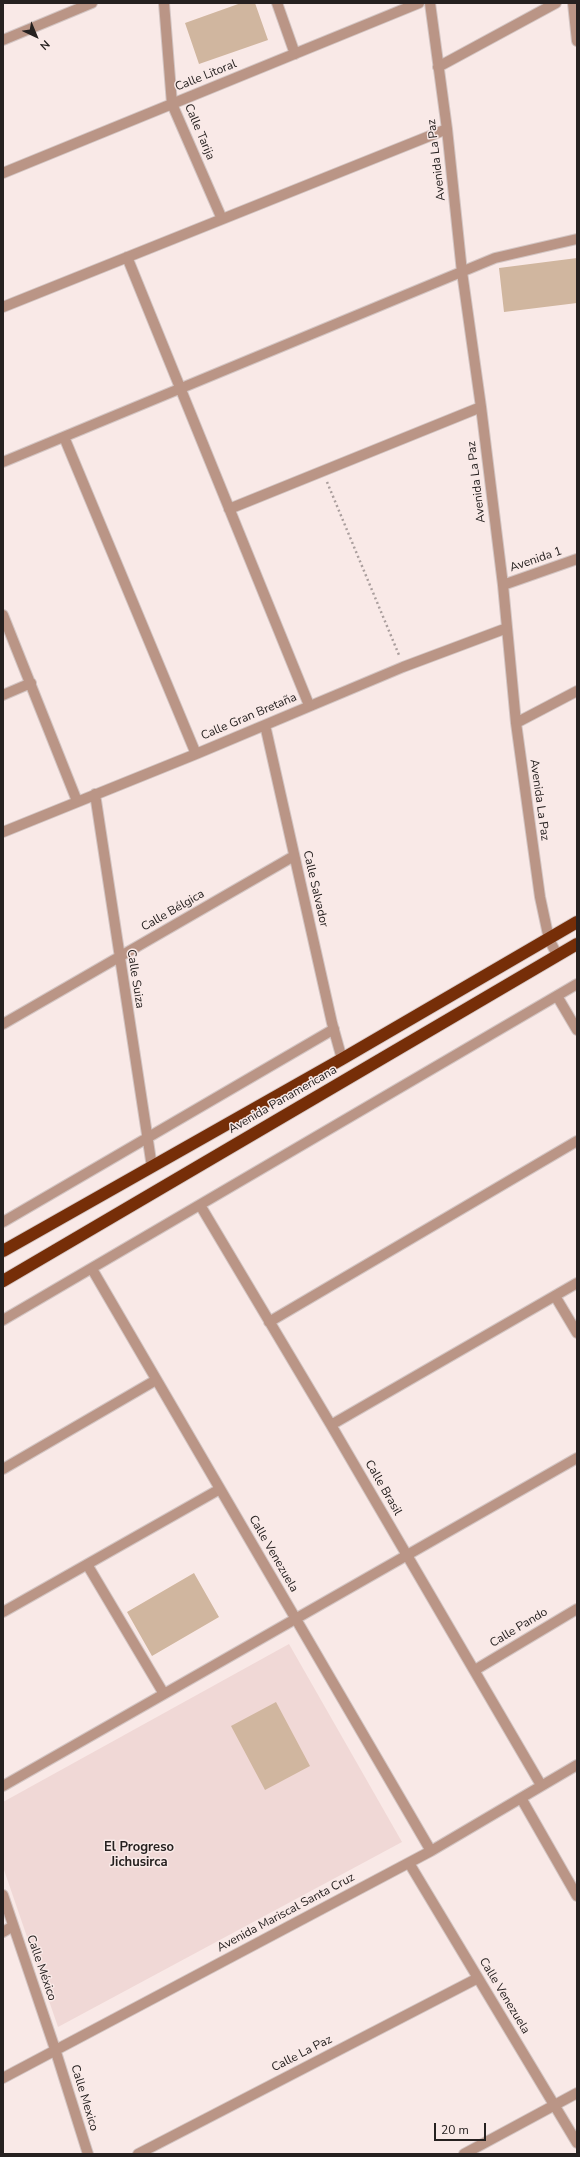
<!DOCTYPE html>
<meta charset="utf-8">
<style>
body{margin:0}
#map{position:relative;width:580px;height:2157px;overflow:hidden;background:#f9e9e7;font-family:"Nunito Sans",sans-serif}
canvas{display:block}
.frame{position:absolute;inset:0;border:4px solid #262120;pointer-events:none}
.north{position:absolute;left:16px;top:16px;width:40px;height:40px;-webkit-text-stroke:3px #f9e9e7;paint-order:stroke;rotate:136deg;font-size:11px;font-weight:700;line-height:16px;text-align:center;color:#262120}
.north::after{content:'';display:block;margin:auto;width:14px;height:18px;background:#262120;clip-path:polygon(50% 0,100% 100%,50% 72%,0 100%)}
.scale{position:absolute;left:434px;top:2123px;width:52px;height:18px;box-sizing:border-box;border:2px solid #262120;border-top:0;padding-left:5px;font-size:12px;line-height:14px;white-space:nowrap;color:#262120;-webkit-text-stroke:3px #f9e9e7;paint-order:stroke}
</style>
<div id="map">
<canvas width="580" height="2157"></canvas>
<div class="frame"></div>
<div class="north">N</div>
<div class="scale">20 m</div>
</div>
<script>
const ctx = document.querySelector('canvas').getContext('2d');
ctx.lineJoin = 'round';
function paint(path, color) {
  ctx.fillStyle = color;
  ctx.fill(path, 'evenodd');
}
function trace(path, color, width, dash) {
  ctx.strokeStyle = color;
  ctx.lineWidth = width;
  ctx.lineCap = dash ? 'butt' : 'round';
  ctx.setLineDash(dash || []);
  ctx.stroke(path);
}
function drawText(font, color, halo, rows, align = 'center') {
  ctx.font = font + ' "Nunito Sans",sans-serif';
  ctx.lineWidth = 3;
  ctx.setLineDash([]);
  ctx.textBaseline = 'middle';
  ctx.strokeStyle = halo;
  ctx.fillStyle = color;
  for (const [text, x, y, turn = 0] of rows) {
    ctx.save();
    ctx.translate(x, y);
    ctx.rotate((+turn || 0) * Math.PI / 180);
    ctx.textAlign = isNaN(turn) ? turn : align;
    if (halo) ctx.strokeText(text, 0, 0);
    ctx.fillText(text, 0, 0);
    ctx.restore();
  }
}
paint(new Path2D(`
 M289,1644l113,198 -344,185 -55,-160v-65z`), '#f0d8d6');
paint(new Path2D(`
 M241,3h14l13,37 -69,24 -14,-41z
 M577,258v45l-73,9 -5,-44z
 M194,1573l25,44 -67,39 -25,-44z
 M276,1702l34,64 -45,24 -34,-64z`), '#d0b69f');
const minor = new Path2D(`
 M164,3l8,101 50,115
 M277,3l18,51
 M430,3l17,126 15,143 19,135 22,178 13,138 24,174 9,42 8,16
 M573,3l4,38
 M3,40l89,-37
 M438,67l118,-64
 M3,173l416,-170
 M127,257l182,448
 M3,307l444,-178
 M64,437l132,317
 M3,462l492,-204 82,-19
 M229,509l252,-102
 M503,585l74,-26
 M3,615l74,186
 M3,695l28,-12
 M516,723l61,-32
 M265,725l67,298 10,36
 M95,794l57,373
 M3,832l193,-78 207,-87 104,-39
 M557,996l20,34
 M3,1024l291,-168
 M200,1205l131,220 210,360
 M3,1222l331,-193
 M92,1269l339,582
 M555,1296l22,37
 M3,1320l574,-336
 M269,1322l308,-181
 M331,1425l246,-142
 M3,1469l153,-89
 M88,1566l76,128
 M3,1612l217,-123
 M475,1670l102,-61
 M3,1786l574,-328
 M521,1798l56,98
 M409,1863l168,280
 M3,1895l52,154 33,105
 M3,1932l10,-6
 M3,2078l428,-227 146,-86
 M138,2154l340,-176
 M464,2154l113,-61`);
const highway = new Path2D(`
 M3,1251l339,-192 235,-137
 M3,1281l574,-337`);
trace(minor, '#d3c5c3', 12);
trace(highway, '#d3c5c3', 14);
trace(new Path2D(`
 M327,482l72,173`), '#ab9f9e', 2.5, [2, 3]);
trace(minor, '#ba9586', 10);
trace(highway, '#762e08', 12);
drawText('12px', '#262120', '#f9e9e7', [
 ["Calle Litoral",206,76,-22],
 ["Calle Tarija",199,132,67],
 ["Avenida La Paz",437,160,-97],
 ["Avenida La Paz",477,482,-97],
 ["Avenida 1",536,560,-19],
 ["Calle Gran Bretaña",249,717,-23],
 ["Avenida La Paz",539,800,82],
 ["Calle Salvador",315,889,77],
 ["Calle Bélgica",173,911,-30],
 ["Calle Suiza",135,979,81],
 ["Avenida Panamericana",283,1100,-30],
 ["Calle Brasil",383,1488,60],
 ["Calle Venezuela",273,1554,60],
 ["Calle Pando",519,1628,-31],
 ["Avenida Mariscal Santa Cruz",286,1913,-28],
 ["Calle México",41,1968,71],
 ["Calle Venezuela",504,1996,59],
 ["Calle La Paz",302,2054,-27],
 ["Calle Mexico",84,2098,73]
]);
drawText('bold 13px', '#262120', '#f9e9e7', [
 ["El Progreso",139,1848],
 ["Jichusirca",139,1863]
]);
</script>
